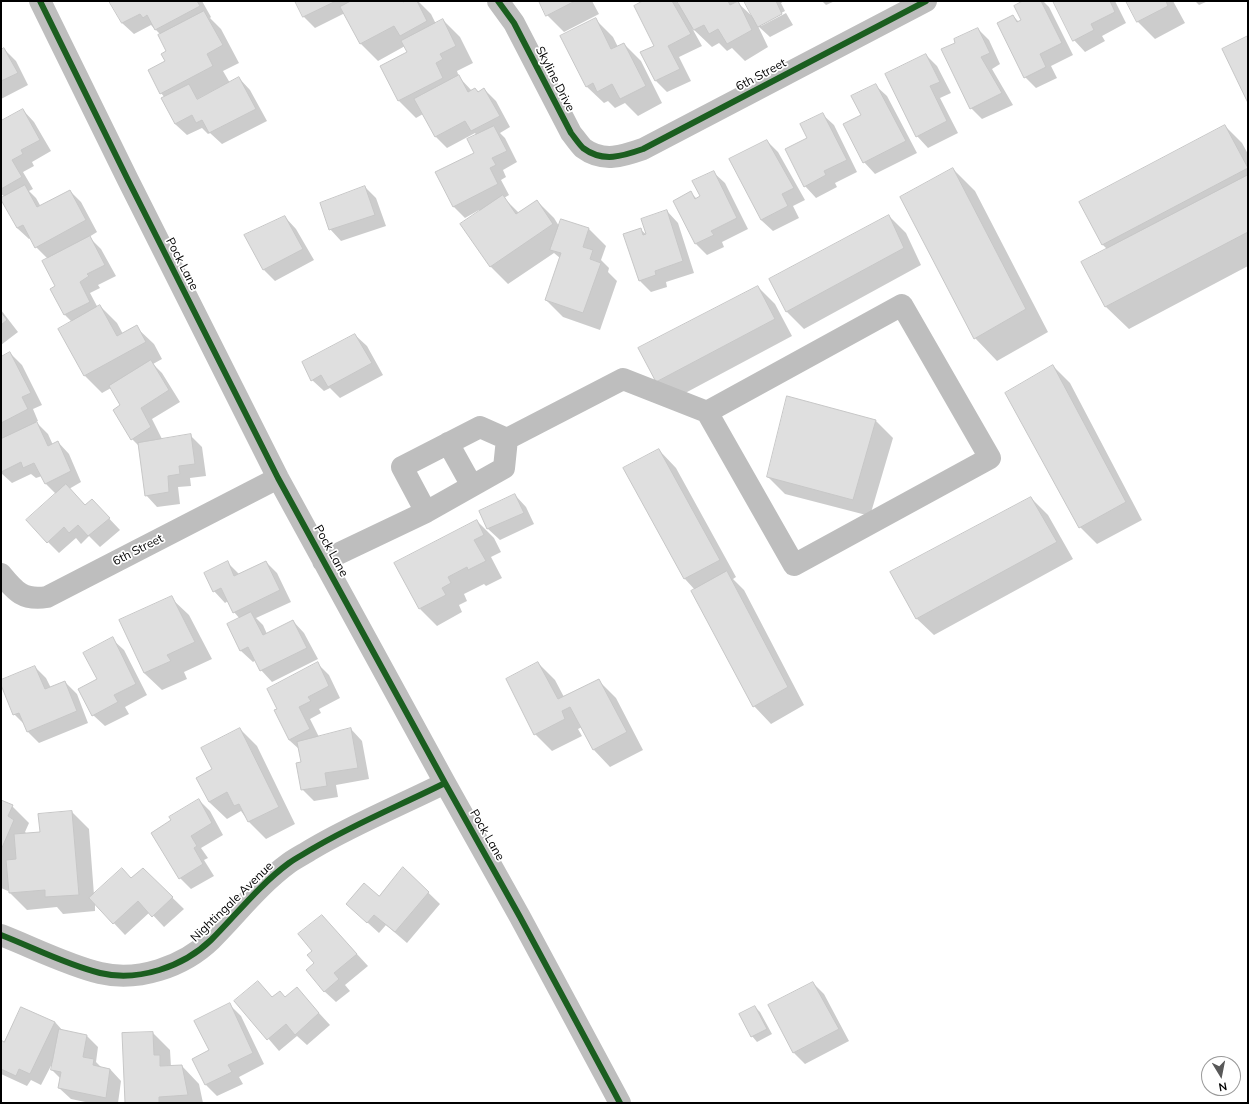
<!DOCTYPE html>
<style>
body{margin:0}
#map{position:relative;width:1249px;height:1104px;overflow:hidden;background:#fff;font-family:Mulish,sans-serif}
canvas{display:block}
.frame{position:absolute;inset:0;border:2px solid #000;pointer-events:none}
.north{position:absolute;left:1201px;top:1056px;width:40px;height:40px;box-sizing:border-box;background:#fff;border:1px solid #999;border-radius:50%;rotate:170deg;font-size:11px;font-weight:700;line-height:16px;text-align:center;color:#000}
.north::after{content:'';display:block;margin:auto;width:14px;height:18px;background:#595959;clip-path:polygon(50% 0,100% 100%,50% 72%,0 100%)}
</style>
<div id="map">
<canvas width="1249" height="1104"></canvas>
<div class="frame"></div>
<div class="north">N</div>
</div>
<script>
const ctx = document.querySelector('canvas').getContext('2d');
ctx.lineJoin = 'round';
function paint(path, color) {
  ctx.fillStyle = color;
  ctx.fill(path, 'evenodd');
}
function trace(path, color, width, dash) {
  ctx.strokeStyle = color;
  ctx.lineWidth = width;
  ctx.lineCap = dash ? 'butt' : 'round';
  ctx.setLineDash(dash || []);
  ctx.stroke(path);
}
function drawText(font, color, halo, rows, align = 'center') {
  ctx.font = font + ' Mulish,sans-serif';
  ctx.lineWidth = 3.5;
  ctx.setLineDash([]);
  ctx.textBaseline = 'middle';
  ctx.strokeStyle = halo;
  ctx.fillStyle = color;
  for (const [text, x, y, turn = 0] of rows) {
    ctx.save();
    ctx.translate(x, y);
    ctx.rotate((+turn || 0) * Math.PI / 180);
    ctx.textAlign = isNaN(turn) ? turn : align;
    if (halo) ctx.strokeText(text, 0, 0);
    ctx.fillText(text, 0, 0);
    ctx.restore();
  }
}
paint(new Path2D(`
 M111,1h91l9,16 -1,1 11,11 18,34 -16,8 7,12 9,-5 11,12 17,31 -45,23 -12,-11 -2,1 -6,-6 -15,7 -12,-11 -10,-26 -4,-5 7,-41 -7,-17 -10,-10 -17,9 -12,-11z
 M296,1h122l13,13 5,10 7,-4 17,17 13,26 -16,8 2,6 13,14 3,-2 4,3 5,-3 12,12 14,26 -10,6 5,5 12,24 -14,8 3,7 -5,3 8,15 -5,3 15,15 18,-12 17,17 5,8 30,3 17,17 -5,14 8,8 -1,4 9,9 -17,49 -37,-13 -17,-17 14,-42 -6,-5 -46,31 -17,-17 -29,-43 18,-13 -1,-1 -14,8 -12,-12 22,-53 2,-17 -2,-3 -28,15 -12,-12 -12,-22 -7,4 -17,-17 10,-49 -4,-6 -27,15 -17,-17 -16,-31 -30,15 -11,-11z
 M540,1h52l7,13 -35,18 -17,-17z
 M646,1h30l3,4 -1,-4h56l1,2 2,-1 17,16 -9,-17h39l-3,2 4,8 -24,13v2l25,-13 7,12 -23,12 -12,-11 10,21 -23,14 -13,-13 -5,3 -8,-8 -7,4 -20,-19 10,18 -23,11 12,24 -24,11 -11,-11 -14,-28 13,-7z
 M822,1h13l-9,4z
 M1025,1h18l6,6 24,48 -22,11 6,12 -21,10 -11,-11 -12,-61 6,6 3,-2z
 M1054,1h61l11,22 -24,13 3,5 -20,11 -11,-12z
 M1127,1h46l12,22 -30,16 -17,-17z
 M1195,1h13l-9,4z
 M596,20l17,17 5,10 6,-3 17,17 21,42 -24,13 -13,-13 -10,5 -7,-7 -4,2 -18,-17z
 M978,29l11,11 11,24 -8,5 21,36 -31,14 -11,-11 -14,-65z
 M4,49l12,12 12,24 -27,14v-48z
 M926,55l11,11 14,27 -11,5 18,35 -30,15 -11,-12z
 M875,85l12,11 30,57 -42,21 -11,-12 -2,-47z
 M23,110l11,12 17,29 -19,11 2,4 -11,6 10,17 -4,2 7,7 5,9 29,-16 11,11 16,30 -8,5 12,12 15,27 -18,9 2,3 -10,5 8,15 2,-2 17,17 6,11 13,-7 18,17 8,15 -9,5 9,9 18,29 -28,17 10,20 -2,1 31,-4 11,11 4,29 -16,2 1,8 -13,1 2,17 -23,3 -11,-12 -7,-49 -7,-7 -10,-33 -11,-18 -9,5 -17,-17 -25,-47 12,-7 -7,-7 -14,-26 6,-3 -9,-27 -12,-12 -5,-9 -2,1 -12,-11 -12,-31 -4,-3v-71z
 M822,114l12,11 23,47 -22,11 2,4 -21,11 -11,-12z
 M1225,126l17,17 6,11v112l-119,63 -23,-22 -23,-44 25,-13 -6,-6z
 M767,141l11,11 27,48 -12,6 6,12 -26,13 -12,-11z
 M953,169l22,22 73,141 -51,29 -22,-23z
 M713,172l12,11 23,46 -26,13 2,5 -17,8 -11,-11 -21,-43 16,-8 6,6 4,-2z
 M365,187l11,11 10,28 -45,15 -11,-12z
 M667,211l11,12 16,50 -28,9 1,5 -16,5 -11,-11 -16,-46 16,-6 8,7z
 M889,216l17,17 15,32 -117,64 -17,-17 -17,-32z
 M285,217l11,12 18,31 -39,21 -11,-11 -19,-35z
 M758,287l17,17 17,32 -118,63 -17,-17z
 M1,310l17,22 -17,13z
 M355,335l12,11 16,29 -43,23 -10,-10 -6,3 -12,-11z
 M10,353l12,12 20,40 -9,4 5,12 -2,1 12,12 5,11 5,-3 11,12 12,28 -12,7 17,17 17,6 17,18 -20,17 -11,-11 -8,8 -5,-6 -17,15 -11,-11 8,-48 -11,-11 -3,-7 -6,2 -5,-4 -19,9 -11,-10v-115z
 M1053,366l17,17 72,137 -45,24 -17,-17z
 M876,421l17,17 -23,78 -85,-22 -17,-17z
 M659,450l17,18 60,109 -3,2 11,11 60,115 -33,19 -17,-18 -59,-116 -10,-11 -61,-111z
 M515,495l11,12 8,17 -34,16 -12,-11 -8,-18z
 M1031,498l17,17 25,44 -139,76 -18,-17z
 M477,521l17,17 7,14 -10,5 11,21 -16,8 -2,-2 -20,10 3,7 -8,4 3,7 -25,14 -17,-17z
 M266,562l11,11 14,29 -35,16 7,7 4,9 26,-13 11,12 14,26 -46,23 -11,-12 -5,-10 -3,2 -12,-11 -12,-26 11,-6 -6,-7 -6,-11 -3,2 -11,-12 14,-28 11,11z
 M171,598l18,17 23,44 -28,13 3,7 -25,11 -18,-17z
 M112,639l12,11 23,45 -22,12 4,7 -24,12 -12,-11 6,-35z
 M317,663l12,12 11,23 -21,11 2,4 -11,6 9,18 32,-8 11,12 7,38 -33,6 2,12 -24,4 -12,-12v-26l-2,-13 -11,-10 -11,-31z
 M538,663l17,17 9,17 35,-16 17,17 27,52 -33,17 -17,-18 -11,-22 -4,2 4,7 -30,15 -17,-17z
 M35,667l11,11 5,10 14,-6 12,12 11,29 -49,20 -11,-11 -3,-7 -11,-11 -13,-33z
 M240,729l17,17 38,78 -29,15 -17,-17 -8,-11 -14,8 -18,-17 4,-32z
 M199,800l11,11 13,24 -22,13 7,10 -4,2 10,16 -23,13 -11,-11 -8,-57z
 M1,801l11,5 17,17 -4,9 2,2 14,-1 31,-21 17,17 5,66 38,-16 11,-10 41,40 -20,18 -14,-15 -25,23 -30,-32v8l-32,3 -6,-7 -30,3 -17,-17v-6l-2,4 -7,-3z
 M403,868l37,36 -33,39 -21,-18 -7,8 -32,-29 32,-7z
 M322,916l46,50 -23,19 5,6 -14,11 -12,-11 -9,-28 -2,-11z
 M258,983l15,15h13l11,-9 33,36 -23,20 -10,-9 -18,15 -43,-50z
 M813,983l11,11 25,47 -44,23 -11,-11 -25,-47z
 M230,1005l11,11 23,48 -25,13 4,7 -26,12 -11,-11 -13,-26 17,-8z
 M755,1007l5,5 12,22 -15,8 -5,-6z
 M55,1022l8,9 24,5 11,11 -2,15 6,6 8,1 11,12 -3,22h-28l-19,-4 -12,-11 2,-9 -9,-9 2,-10 -13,25 -10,-5 -4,6 -26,-12v-33l3,2z
 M153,1033l17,17 1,17 11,-1 17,18 4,19h-77z`), '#0003');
const building = new Path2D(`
 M109,1h88l3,5 -45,24 -8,-15 -4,3 -3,-4 -18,9z
 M295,1h41l-33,16z
 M351,1h51l1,1 2,-1h12l10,20 -27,15 -6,-10 -34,18 -20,-37z
 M539,1h36l-29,15z
 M643,1h29l19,33 -23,12 12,23 -25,12 -15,-29 14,-6 -20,-40z
 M677,1h51l2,4 8,-4 14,29 -25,14 -9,-15 -9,5 -5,-9 -10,5z
 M744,1h32l6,13 -24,13z
 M1023,1h18l21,42 -22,11 6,13 -22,11 -27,-55 16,-8 4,7 4,-2 -7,-14z
 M1053,1h57l5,11 -24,12 3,6 -21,11z
 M1126,1h40l2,5 -31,16z
 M204,11l19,34 -16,9 6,12 -53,28 -12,-24 17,-9 -4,-7 5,-3 -8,-16z
 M596,18l15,31 13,-6 22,43 -26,13 -8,-15 -15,8 -4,-9 -7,4 -26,-51z
 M443,19l13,27 -16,8 3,5 -7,4 7,15 -45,23 -18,-35 27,-14 -6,-11z
 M978,28l12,25 -9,4 21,36 -32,16 -29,-60 14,-6 -1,-4z
 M1248,36v67l-26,-54z
 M4,48l14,25 -17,8v-31z
 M926,54l14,28 -10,4 17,35 -31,16 -31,-63z
 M459,75l9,17 7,-4 3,4 6,-4 16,28 -29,15 -6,-10 -30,16 -21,-38z
 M239,77l17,32 -47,24 -7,-13 -6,3 -4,-8 -17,9 -14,-26 28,-14 8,15z
 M876,84l30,57 -43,22 -20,-39 18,-9 -10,-19z
 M23,109l17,31 -19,10 2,4 -11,6 10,17 -21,12v-68z
 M823,113l24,47 -23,11 2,4 -22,12 -19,-38 22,-11 -7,-14z
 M1225,125l23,43 -146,77 -23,-43z
 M494,126l13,25 -15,7 4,7 -6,3 8,16 -45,23 -18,-35 39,-19 -7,-14z
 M767,140l27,48 -12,6 6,12 -27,14 -32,-61z
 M953,168l73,141 -52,30 -74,-142z
 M714,171l23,47 -26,13 3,4 -19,9 -22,-43 18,-10 4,8 5,-3 -8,-15z
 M1248,175v57l-143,75 -24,-45z
 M25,185l12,22 33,-17 16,30 -51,28 -12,-23 -6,3 -16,-28v-2z
 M365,186l10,29 -46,15 -9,-27z
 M503,195l13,19 21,-14 16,24 -63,43 -30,-43z
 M667,210l16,51 -28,10 1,4 -17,6 -16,-47 18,-6 2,7 3,-1 -5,-15z
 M889,215l15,33 -118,64 -17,-33z
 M285,216l18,33 -40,21 -19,-35z
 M561,219l28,9 -6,19 10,3 -3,9 11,4 -18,50 -38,-13 16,-47 -11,-3z
 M90,236l15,29 -18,9 2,2 -9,6 10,20 -26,13 -14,-26 5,-3 -13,-25z
 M758,286l17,33 -119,63 -18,-34z
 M100,305l17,31 20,-11 9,17 -62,34 -26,-47z
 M1,312l6,8 -6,5z
 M355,334l17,29 -44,24 -7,-12 -10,6 -9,-19z
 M10,352l21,41 -9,4 6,12 -27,14v-66z
 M151,360l18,30 -28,18 10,19 -20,13 -18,-30 7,-5 -11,-19z
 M1053,365l73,137 -47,26 -74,-135z
 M787,396l89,24 -23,80 -86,-23z
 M37,422l11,24 10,-5 13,30 -26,13 -11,-21 -11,5 -2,-6 -20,10v-33z
 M191,434l4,30 -16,2 1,8 -12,2 1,16 -24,4 -7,-53z
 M659,449l61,111 -36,19 -61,-111z
 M66,484l19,21 7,-6 18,19 -22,18 -10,-11 -9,8 -5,-6 -17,16 -21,-23z
 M515,494l9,19 -37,16 -8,-18z
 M1031,497l26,45 -141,77 -26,-47z
 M477,520l7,15 -10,5 12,21 -18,9 -1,-3 -19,10 3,6 -9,5 4,7 -27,14 -25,-46z
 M228,561l6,15 32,-15 14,29 -47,23 -12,-25 -8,4 -9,-19z
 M727,571l61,116 -35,20 -62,-116z
 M172,596l23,46 -28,13 4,6 -27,12 -25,-53z
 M251,612l12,23 30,-15 14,28 -47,23 -12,-24 -8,4 -13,-27z
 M113,637l23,47 -22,11 4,7 -26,14 -14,-27 19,-10 -14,-26z
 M318,662l11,24 -21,11 3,4 -12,6 11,22 -21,11 -15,-30 3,-1 -10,-20z
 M538,662l20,37 41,-20 28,53 -34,18 -23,-43 -8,4 3,8 -31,16 -28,-56z
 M35,666l10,23 20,-8 12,30 -50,21 -8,-19 -6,2 -12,-30v-5z
 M240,728l39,79 -31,15 -9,-18 -5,2 -7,-14 -18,10 -13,-24 16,-9 -11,-21z
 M351,728l7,40 -33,5 2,13 -26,4 -5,-27 5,-1 -4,-20z
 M199,799l13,24 -21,13 6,10 -3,2 9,16 -24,15 -28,-46 20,-13 -2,-3z
 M1,800l12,5 -5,11 6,4 -13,30z
 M72,811l7,84 -34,2v-7l-36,3 -3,-33 10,-1 -2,-25 26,-2 -2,-18z
 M403,867l26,25 -34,40 -21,-17 -7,8 -21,-19 18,-21 15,13z
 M122,868l9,10 12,-10 30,29 -21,20 -14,-16 -25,23 -24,-26z
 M322,915l35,39 -23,19 5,6 -15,13 -18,-22 8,-7 -7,-8 5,-4 -14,-17z
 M258,981l14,16 8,-6 5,6 12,-10 22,26 -24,22 -9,-11 -19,16 -33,-39z
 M813,982l26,47 -46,24 -25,-48z
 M230,1003l23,50 -25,12 4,7 -27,13 -13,-26 17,-9 -15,-29z
 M755,1006l12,23 -16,8 -12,-23z
 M21,1007l34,15 -25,52 -11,-5 -3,7 -15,-7v-29l3,2z
 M59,1029l28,6 -4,22 11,2 -1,6 17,4 -4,29 -48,-10 3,-16 -10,-2z
 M153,1032l1,23h6v11l22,-1 6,30 -29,2v6h-34l-3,-70z`);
paint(building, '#dfdfdf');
trace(building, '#c7c7c7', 1);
trace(new Path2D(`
 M40,1l88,179 150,298 167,305 75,134 100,186
 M498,1l16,22 57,110c4,5 8,11 12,15 20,15 40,8 60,1l283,-148
 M507,439l116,-60 84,33 87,153 196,-107 -88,-153 -195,107
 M448,443l24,43
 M426,512l-24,-45 78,-40 27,12
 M323,561l103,-49 78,-44 3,-29
 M1,574c14,17 22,27 46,23l231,-119
 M1,935c31,12 66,30 99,38 38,9 83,-6 111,-33 26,-26 48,-55 78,-77 7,-5 15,-9 23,-14 42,-25 89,-44 133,-66`), '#bebebe', 22);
trace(new Path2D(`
 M40,1l88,179 150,298 167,305 75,134 100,186
 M498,1l16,22 57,110c4,5 8,11 12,15 20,15 40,8 60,1l283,-148
 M1,935c31,12 66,30 99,38 38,9 83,-6 111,-33 26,-26 48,-55 78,-77 7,-5 15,-9 23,-14 42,-25 89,-44 133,-66`), '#1b5e20', 6);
drawText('12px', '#000', '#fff', [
 ["6th Street",761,75,-28],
 ["Skyline Drive",555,79,63],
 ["Pock Lane",182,264,63],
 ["6th Street",138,550,-27],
 ["Pock Lane",331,551,61],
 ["Pock Lane",487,835,60],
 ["Nightingale Avenue",232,902,-44]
]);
</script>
